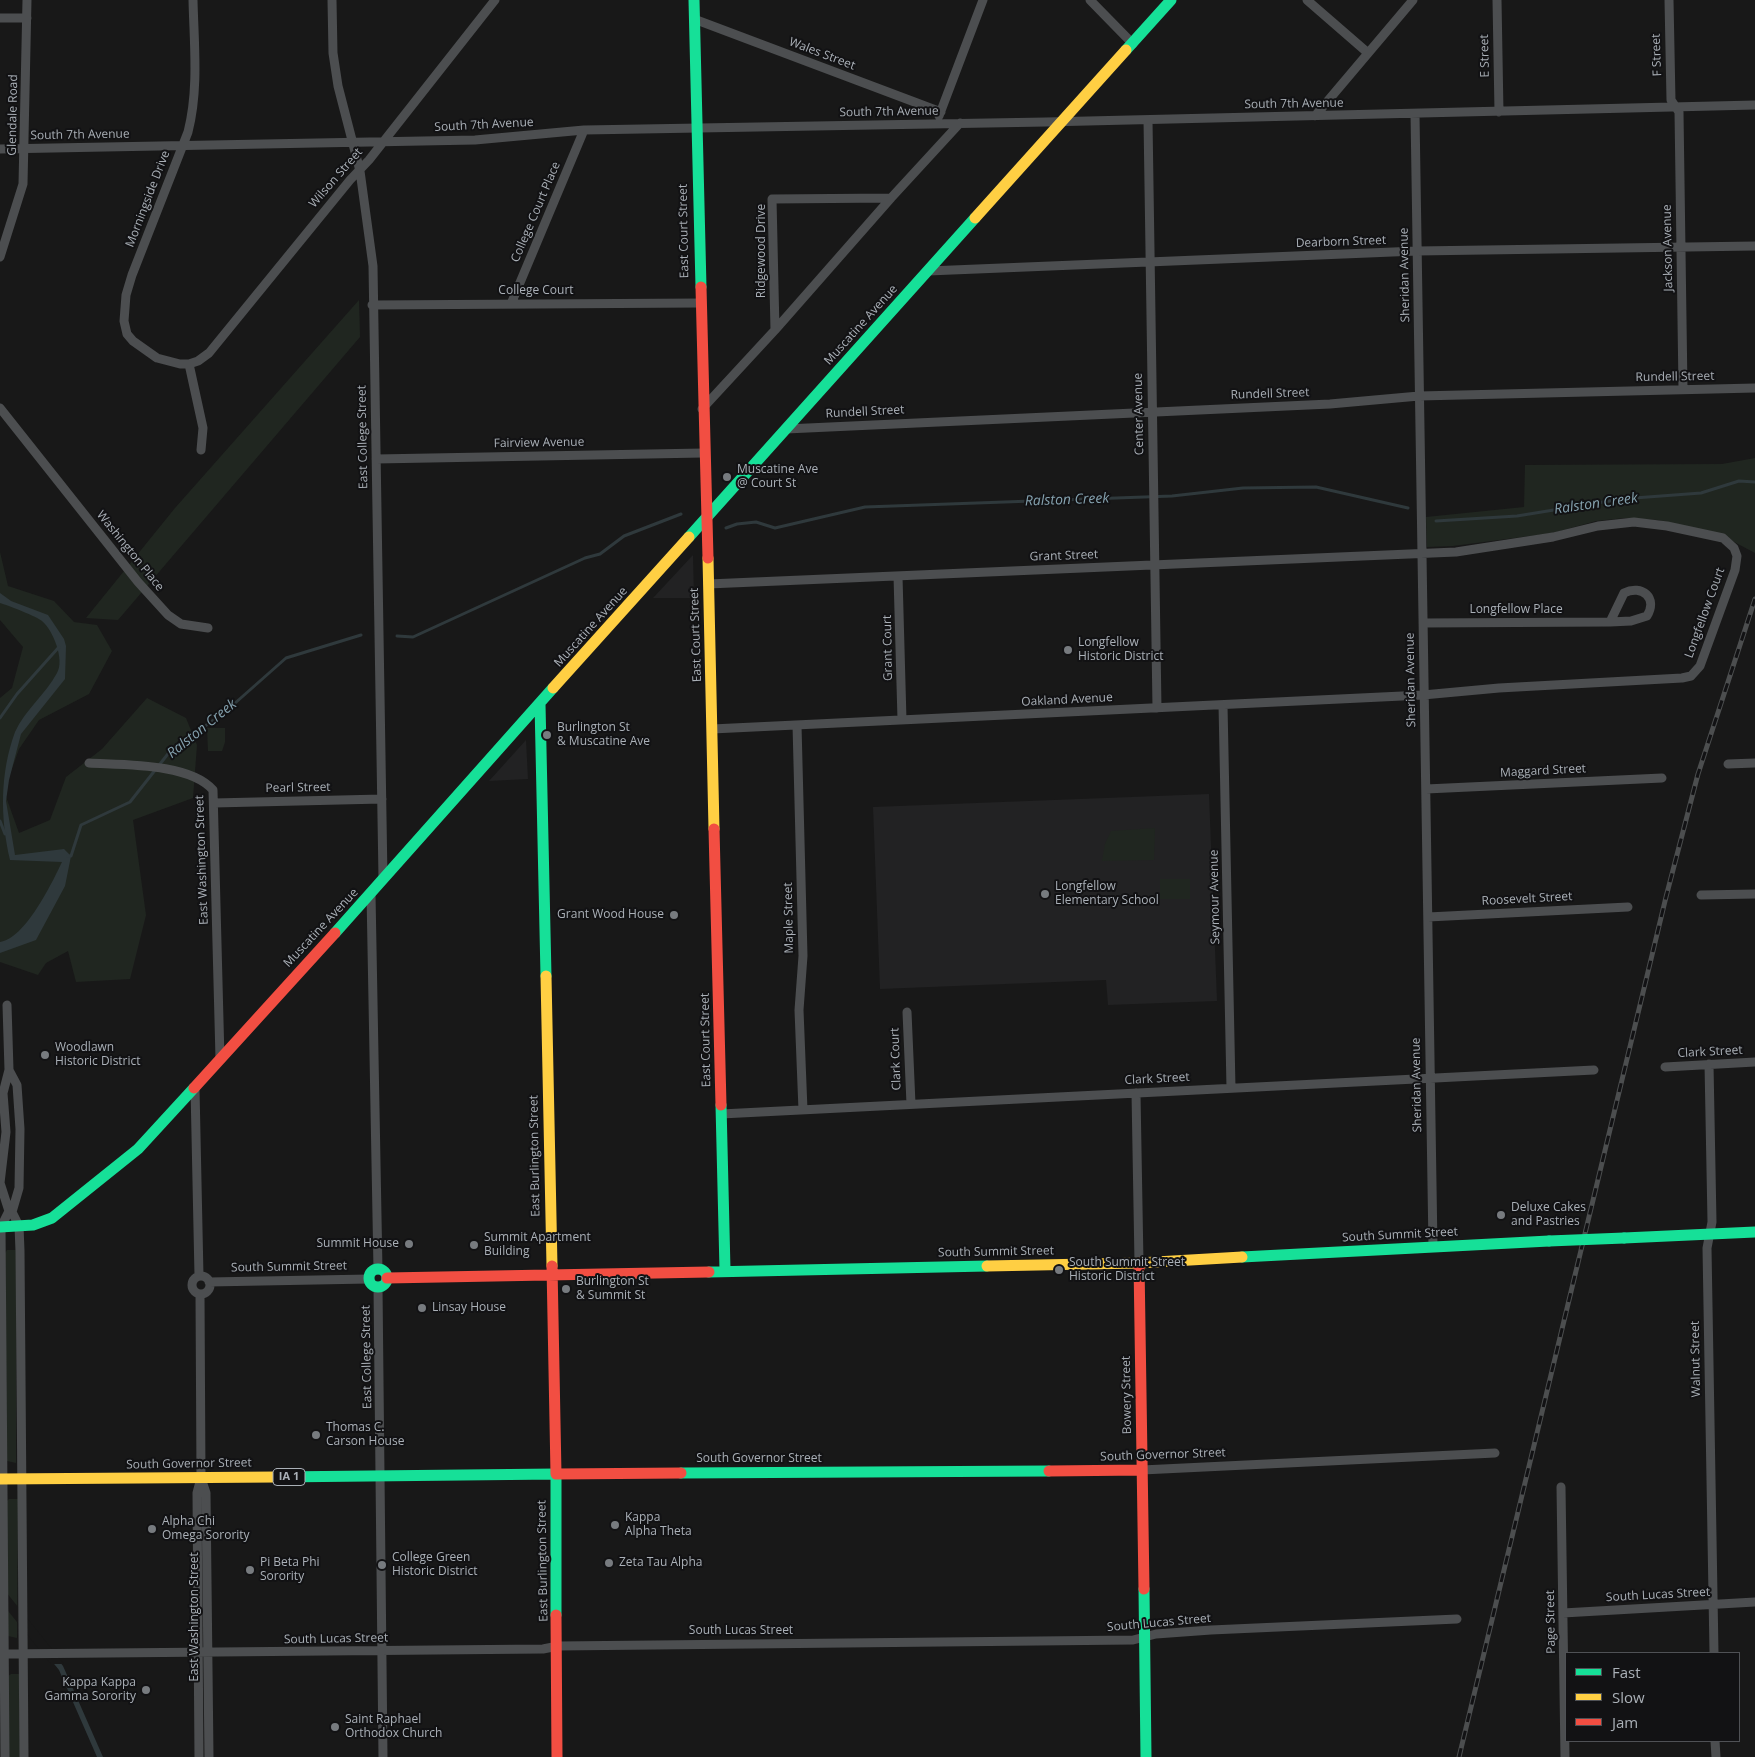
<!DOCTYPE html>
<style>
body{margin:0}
#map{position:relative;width:1755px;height:1757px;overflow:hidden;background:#181818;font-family:"Open Sans",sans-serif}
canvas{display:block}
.legend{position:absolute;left:1565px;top:1652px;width:175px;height:90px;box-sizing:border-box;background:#121214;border:1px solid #4f5155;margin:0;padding:6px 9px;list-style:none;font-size:15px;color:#aab0b7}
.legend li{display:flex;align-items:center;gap:10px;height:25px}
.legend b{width:25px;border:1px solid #4f5155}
</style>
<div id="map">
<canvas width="1755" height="1757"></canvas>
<ul class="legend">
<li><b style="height:6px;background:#16e098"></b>Fast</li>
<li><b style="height:6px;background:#ffcf43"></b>Slow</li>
<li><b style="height:6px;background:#f24e42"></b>Jam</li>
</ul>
</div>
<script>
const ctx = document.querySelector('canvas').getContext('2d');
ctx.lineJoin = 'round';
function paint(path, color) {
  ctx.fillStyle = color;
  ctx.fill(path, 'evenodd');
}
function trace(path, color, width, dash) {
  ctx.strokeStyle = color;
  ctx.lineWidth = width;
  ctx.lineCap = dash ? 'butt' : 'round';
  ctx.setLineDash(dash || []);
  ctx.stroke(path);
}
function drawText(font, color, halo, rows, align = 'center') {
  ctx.font = font + ' "Open Sans",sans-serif';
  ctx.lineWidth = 4;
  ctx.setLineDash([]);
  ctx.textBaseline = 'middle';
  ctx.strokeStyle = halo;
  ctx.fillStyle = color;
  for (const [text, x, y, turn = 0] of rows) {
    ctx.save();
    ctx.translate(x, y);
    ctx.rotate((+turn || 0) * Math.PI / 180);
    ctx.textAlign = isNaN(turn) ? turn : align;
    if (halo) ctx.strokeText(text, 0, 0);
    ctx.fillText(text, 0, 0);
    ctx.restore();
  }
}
paint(new Path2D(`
 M693,555l1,43h-41z
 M526,740l2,39 -39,2z
 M1209,794l8,207 -109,4 -2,-25 -226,9 -7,-182z`), '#222223');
paint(new Path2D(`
 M359,300l1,37 -242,283 -32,-2 89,-110z
 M1755,458v95l-34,-18 -63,-15 -33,-2 -29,3 -43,12 -100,13 -26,1 -1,-30 98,-10 1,-42 197,-1z
 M0,552l8,34 46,15 20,21 23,3 15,26 -23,43 -50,26 -20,29 -15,42 15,42 31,-13 16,-43 36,-28 45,-51 39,20 11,27 -4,53 -60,22 13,95 -16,64 -54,3 -8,-31 -22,12 -8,12 -38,-13v-264l12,-10 11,-41 -23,-27z
 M207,728h18v14l-3,9h-14z
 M1155,828l-1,32 -52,1 3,-17 6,-13z
 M1160,879h30v20h-30z
 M7,1250h9v213l-9,-2 -2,-208z
 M9,1499h9l-1,139 -9,-2 -1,-135z
 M11,1674h8l1,83h-11l-1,-81z`), '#202620');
paint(new Path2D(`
 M0,593l11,8 37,14 16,24 2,7 -1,33 -44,55 -12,46 -3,21 9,54 49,-6 7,7 -6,30 -29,54 -36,13v-11c25,-3 52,-59 62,-80l-52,-2c-10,-43 -10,-87 5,-128 10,-22 30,-37 42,-59 8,-13 -4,-43 -15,-52 -4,-4 -35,-16 -42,-18z
 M0,1588l63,78 40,91h-6l-38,-87 -59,-73z`), '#2f393c');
paint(new Path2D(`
 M2,1587l62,77h-13l-51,-63z`), '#181818');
trace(new Path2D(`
 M1436,521l81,-5 104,-17 80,-6 38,-12 16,1
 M726,528l11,-4 19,-2 19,6 90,-21 307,-11 71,-8 73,-1 92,21
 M397,636l16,1 172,-79 15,-4 24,-18 57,-22
 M0,718l17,-24 42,-47
 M0,821l5,13
 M68,856h3l10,-31 49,-23 41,-52 54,-38 61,-54 75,-23`), '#2f393c', 3);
trace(new Path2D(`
 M193,0c1,44 6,89 -5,132l-56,143 -6,20 -2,26 3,13 6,7 24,17 23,6h9l9,-3 11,-8 141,-173 19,-20 126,-160
 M332,0l1,53 5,33 22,85 13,95 10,612
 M1090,0l43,44
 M1307,0l61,53
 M1497,0l2,112
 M1669,0l2,100 8,12 4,277
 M0,18h27
 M694,19l247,93
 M1415,114l18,1133
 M939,116l44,-116
 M1315,116l98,-116
 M1148,120l9,588
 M0,149l475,-9 109,-10 462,-8 709,-17
 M0,257l23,-73 4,-184
 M928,271l489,-20 338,-5
 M511,304l73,-174
 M372,305l328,-2
 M775,330l116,-132
 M189,364l14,64 -2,22
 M0,408l138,174 30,33 13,9 27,4
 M702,409l73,-79 -3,-131 119,-1 69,-75
 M786,429l544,-25 89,-8 336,-8
 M376,459l327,-6
 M898,576l4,144
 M708,584l748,-32 97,-15 45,-11 36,-4 33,4 56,12 11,10 3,8 -2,14 -35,96 -9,10 -9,2 -183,10 -76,7 -711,34
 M1423,623l187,-1 21,-1 16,-5c11,-18 -5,-32 -23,-23l-14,29
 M1223,705l8,383
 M797,725l6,231 -4,54 4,100
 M89,763c34,2 101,0 124,27l7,269
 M1728,764l27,-1
 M1426,789l236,-11
 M214,803l168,-4
 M371,894l7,376
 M1701,895l54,-1
 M1428,917l200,-10
 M907,1012l4,92
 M1709,1064l3,158 -5,26 7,405
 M1665,1067l90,-5
 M9,1070l8,15 3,44 -1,59 -7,24 7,14 1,25 4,506
 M195,1088l4,188
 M1136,1093l3,170
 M721,1114l873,-44
 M192 1285a9 9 0 1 1 18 0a9 9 0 1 1-18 0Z
 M209,1282l160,-3
 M378,1287l5,470
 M1142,1470l353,-17
 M201,1478l5,15 3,264
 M1561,1487l4,270
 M1563,1613l192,-11
 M0,1654l543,-5 15,-3 575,-6 23,-6 55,-4 246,-11
 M1715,1741l1,16
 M5,1757l-4,-530 8,-16 -9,-28 6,-51 -3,-39 6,-23 -2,-65
 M199,1757l-2,-264 4,-15 -1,-184`), '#4c4e50', 9);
trace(new Path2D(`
 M694,0l7,287
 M1126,50l45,-50
 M689,537l286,-319
 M540,704l6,272
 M335,933l218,-245
 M721,1105l4,165
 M0,1227l33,-2 19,-7 86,-69 56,-61
 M1624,1238l131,-6
 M1242,1257l307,-16
 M369 1278a9 9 0 1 1 18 0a9 9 0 1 1-18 0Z
 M709,1272l278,-6
 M681,1473l368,-2
 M277,1477l279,-3v141
 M1144,1589l2,168`), '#16e098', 11);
trace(new Path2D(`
 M975,218l151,-168
 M708,558l6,271
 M553,688l136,-151
 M546,976l6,290
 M987,1266l152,-3 103,-6
 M0,1479l277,-2`), '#ffcf43', 11);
trace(new Path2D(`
 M701,287l7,271
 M714,829l7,276
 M194,1088l141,-155
 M1139,1263l5,326
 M552,1266l4,208 125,-1
 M387,1278l322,-6
 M1049,1471l93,-1
 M556,1615l1,142`), '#f24e42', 11);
const rail = new Path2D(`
 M1459,1757l207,-860 32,-123 57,-175`);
trace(rail, '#4c4e4f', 5);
trace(rail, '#121214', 3, [9]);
trace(new Path2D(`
 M1549,1241l75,-3`), '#16e098', 11);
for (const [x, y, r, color] of [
 [727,477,5,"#777b7f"],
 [1068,650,5,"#777b7f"],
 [547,735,5,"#777b7f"],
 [1045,894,5,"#777b7f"],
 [674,915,5,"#777b7f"],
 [45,1055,5,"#777b7f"],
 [1501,1215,5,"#777b7f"],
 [409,1244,5,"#777b7f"],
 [474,1245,5,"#777b7f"],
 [1059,1270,5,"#777b7f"],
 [566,1289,5,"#777b7f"],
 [422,1308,5,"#777b7f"],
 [316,1435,5,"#777b7f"],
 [615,1525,5,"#777b7f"],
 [152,1529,5,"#777b7f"],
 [609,1563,5,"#777b7f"],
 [382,1565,5,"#777b7f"],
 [250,1570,5,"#777b7f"],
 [146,1690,5,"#777b7f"],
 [335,1727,5,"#777b7f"]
]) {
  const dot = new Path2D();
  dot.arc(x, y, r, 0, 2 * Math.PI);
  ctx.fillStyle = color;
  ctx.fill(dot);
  trace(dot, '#121214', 2);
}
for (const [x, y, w] of [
 [289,1477,32]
]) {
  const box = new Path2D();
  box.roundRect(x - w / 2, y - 8.5, w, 17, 4);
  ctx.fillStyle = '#121214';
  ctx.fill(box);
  trace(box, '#aab0b7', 1);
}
drawText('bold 11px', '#aab0b7', null, [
 ["IA 1",289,1477]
]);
drawText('12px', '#aab0b7', '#121214', [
 ["Wales Street",822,54,21],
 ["F Street",1657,55,-92],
 ["E Street",1485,56,-91],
 ["South 7th Avenue",1294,104,-1],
 ["South 7th Avenue",889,112,-1],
 ["Glendale Road",13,115,-89],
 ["South 7th Avenue",484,125,-3],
 ["South 7th Avenue",80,135,-1],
 ["Wilson Street",336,178,-49],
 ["Morningside Drive",148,199,-69],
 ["College Court Place",536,212,-67],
 ["East Court Street",684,231,-91],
 ["Dearborn Street",1341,242,-2],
 ["Jackson Avenue",1668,248,-91],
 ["Ridgewood Drive",762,251,-90],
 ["Sheridan Avenue",1405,275,-91],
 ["College Court",536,291],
 ["Muscatine Avenue",861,325,-48],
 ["Rundell Street",1675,377,-1],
 ["Rundell Street",1270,394,-2],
 ["Rundell Street",865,412,-3],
 ["Center Avenue",1139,414,-91],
 ["East College Street",363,437,-91],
 ["Fairview Avenue",539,443,-1],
 ["Washington Place",130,551,51],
 ["Grant Street",1064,556,-2],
 ["Longfellow Place",1516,610],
 ["Longfellow Court",1705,613,-70],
 ["Muscatine Avenue",591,627,-48],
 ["East Court Street",696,635,-92],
 ["Grant Court",888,648,-91],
 ["Sheridan Avenue",1411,680,-91],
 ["Oakland Avenue",1067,700,-3],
 ["Maggard Street",1543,771,-3],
 ["Pearl Street",298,788,-1],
 ["East Washington Street",202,860,-92],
 ["Seymour Avenue",1215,897,-91],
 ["Roosevelt Street",1527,899,-3],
 ["Maple Street",789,918,-91],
 ["Muscatine Avenue",321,928,-47],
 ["East Court Street",706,1040,-91],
 ["Clark Street",1710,1052,-3],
 ["Clark Court",896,1059,-92],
 ["Clark Street",1157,1079,-3],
 ["Sheridan Avenue",1417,1085,-91],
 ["East Burlington Street",535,1156,-91],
 ["South Summit Street",1400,1235,-3],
 ["South Summit Street",996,1252,-1],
 ["South Summit Street",289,1267,-1],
 ["East College Street",367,1357,-91],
 ["Walnut Street",1696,1359,-91],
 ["Bowery Street",1127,1395,-91],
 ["South Governor Street",1163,1455,-2],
 ["South Governor Street",759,1459],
 ["South Governor Street",189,1464,-1],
 ["East Burlington Street",543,1561,-91],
 ["South Lucas Street",1658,1595,-3],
 ["East Washington Street",195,1617,-90],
 ["Page Street",1551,1622,-91],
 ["South Lucas Street",1159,1623,-5],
 ["South Lucas Street",741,1631],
 ["South Lucas Street",336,1639,-1]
]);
drawText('12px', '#aab0b7', '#121214', [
 ["Muscatine Ave",737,470],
 ["@ Court St",737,484],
 ["Longfellow",1078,643],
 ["Historic District",1078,657],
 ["Burlington St",557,728],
 ["& Muscatine Ave",557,742],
 ["Longfellow",1055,887],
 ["Elementary School",1055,901],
 ["Grant Wood House",664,915,"right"],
 ["Woodlawn",55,1048],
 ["Historic District",55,1062],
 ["Deluxe Cakes",1511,1208],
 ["and Pastries",1511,1222],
 ["Summit Apartment",484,1238],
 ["Building",484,1252],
 ["Summit House",399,1244,"right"],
 ["South Summit Street",1069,1263],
 ["Historic District",1069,1277],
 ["Burlington St",576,1282],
 ["& Summit St",576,1296],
 ["Linsay House",432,1308],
 ["Thomas C.",326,1428],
 ["Carson House",326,1442],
 ["Kappa",625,1518],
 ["Alpha Theta",625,1532],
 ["Alpha Chi",162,1522],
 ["Omega Sorority",162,1536],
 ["College Green",392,1558],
 ["Historic District",392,1572],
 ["Pi Beta Phi",260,1563],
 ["Sorority",260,1577],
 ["Zeta Tau Alpha",619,1563],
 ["Kappa Kappa",136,1683,"right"],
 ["Gamma Sorority",136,1697,"right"],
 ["Saint Raphael",345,1720],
 ["Orthodox Church",345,1734]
], 'left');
drawText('italic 14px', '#85a2af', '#121214', [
 ["Ralston Creek",1067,500,-2],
 ["Ralston Creek",1596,504,-8],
 ["Ralston Creek",202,729,-39]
]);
</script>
